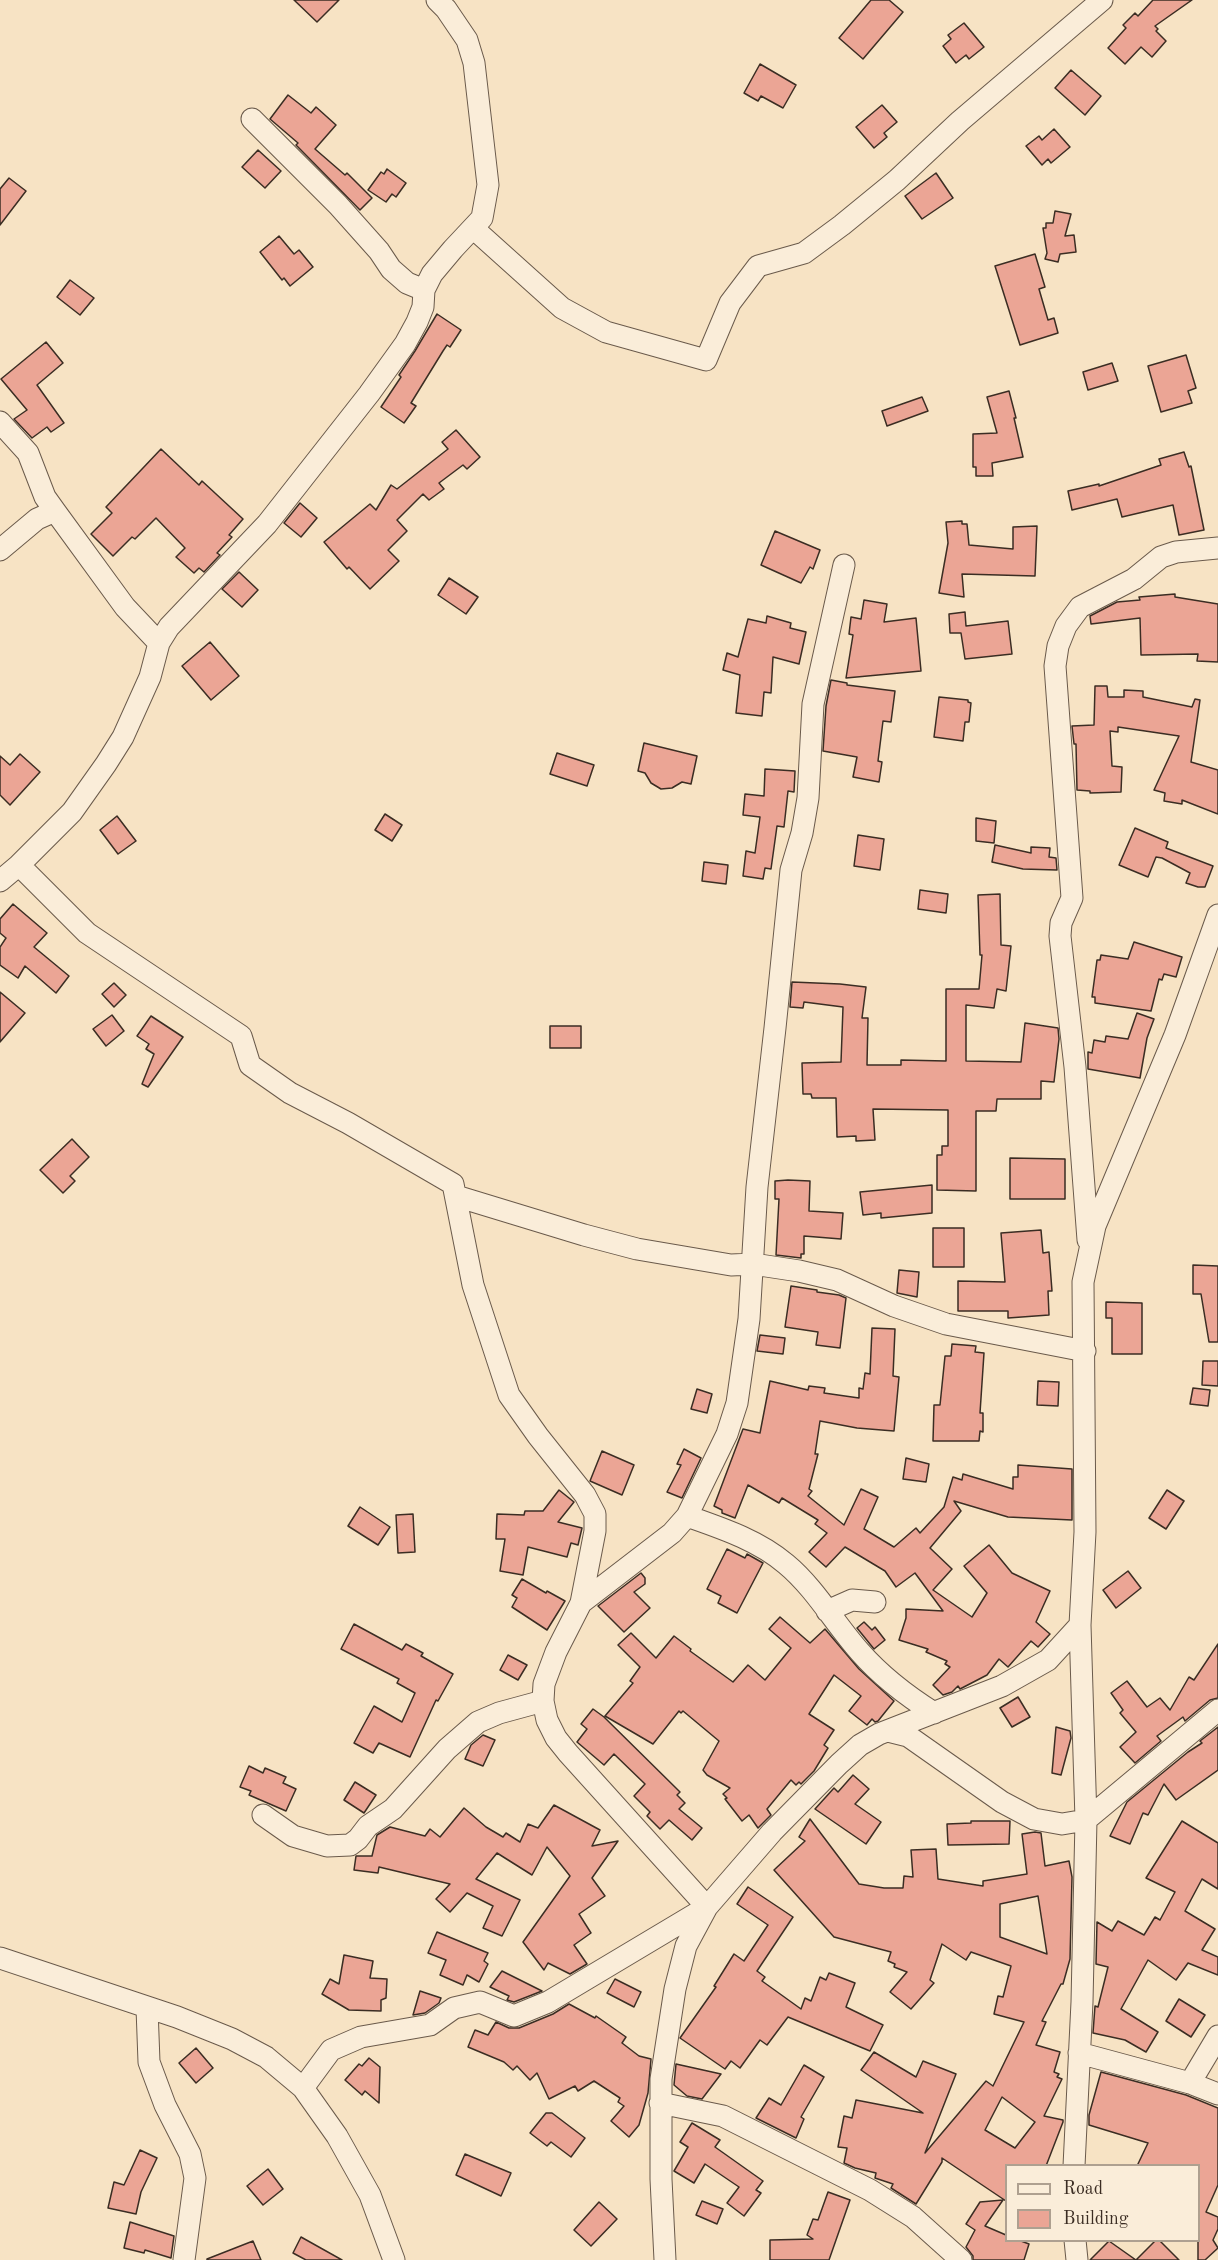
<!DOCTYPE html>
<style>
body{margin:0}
#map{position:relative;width:1218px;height:2260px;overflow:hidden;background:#f7e3c4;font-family:"Old Standard TT",serif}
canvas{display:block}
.legend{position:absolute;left:1005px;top:2164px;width:195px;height:78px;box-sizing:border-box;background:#faedd9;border:2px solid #aea090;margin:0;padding:8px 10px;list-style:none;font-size:18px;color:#3b2d23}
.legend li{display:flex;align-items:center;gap:12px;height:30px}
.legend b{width:30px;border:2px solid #aea090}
</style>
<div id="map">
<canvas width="1218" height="2260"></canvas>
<ul class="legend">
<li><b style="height:8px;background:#faedd9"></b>Road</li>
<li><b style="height:16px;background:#eba595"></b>Building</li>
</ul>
</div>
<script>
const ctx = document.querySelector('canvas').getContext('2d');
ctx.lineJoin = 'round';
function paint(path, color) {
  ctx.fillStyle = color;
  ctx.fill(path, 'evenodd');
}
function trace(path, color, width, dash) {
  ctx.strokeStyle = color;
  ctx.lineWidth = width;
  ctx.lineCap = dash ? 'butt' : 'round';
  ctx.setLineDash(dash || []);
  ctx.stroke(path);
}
const building = new Path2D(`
 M294,0h45l-22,22z
 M871,0h18l14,12 -40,47 -24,-21z
 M1153,0h39l-37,26 3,3 -2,2 10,10 -14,16 -11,-10 -16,17 -17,-16 18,-20 -3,-3 12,-12 3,3z
 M964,23l20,24 -15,12 -3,-4 -10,8 -13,-17 8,-7 -3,-4z
 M760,64l36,21 -13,23 -22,-12 -3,5 -14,-8z
 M1071,70l30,26 -16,19 -30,-27z
 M288,95l23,18 5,-6 20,18 -21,24 30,26 2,-2 25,25 -12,12 -64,-65 2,-2 -28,-24z
 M882,105l15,17 -13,11 3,4 -13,11 -18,-21z
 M1054,129l16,18 -19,16 -3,-4 -6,6 -16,-19 13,-10 3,4z
 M258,150l23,21 -16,17 -23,-21z
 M387,169l19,14 -10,14 -4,-3 -6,8 -18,-12 13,-18 3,2z
 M936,173l17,25 -31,21 -17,-23z
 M9,178l17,13 -26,34v-36z
 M1055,211l16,3 -6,22 9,-1 2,17 -16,2 -2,8 -13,-3 2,-6 -4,-25h3v-5h7z
 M279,236l15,18 5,-4 14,17 -23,19 -6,-8 -2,2 -22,-28z
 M1035,254l10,33 -6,2 9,31 6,-2 4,15 -38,12 -25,-79z
 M70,280l24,18 -14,17 -23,-18z
 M437,314l24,16 -11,17 -3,-2 -4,6 -32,52 5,3 -12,17 -23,-16 20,-30 -2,-2 16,-24z
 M46,342l17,21 -26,22 27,38 -13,9 -4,-5 -15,11 -18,-19 13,-9 -26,-31z
 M1186,355l10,33 -8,3 4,12 -31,9 -13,-46z
 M1112,363l6,18 -30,9 -5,-18z
 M1009,391l7,27h-2l9,39 -31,6 1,13h-17v-9h-3v-33l24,-1 -10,-36z
 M922,397l6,14 -41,15 -5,-15z
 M456,430l24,27 -13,12 -4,-4 -24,18 5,6 -15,11 -6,-6 -26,26 10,11 -19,19 11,11 -29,28 -21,-22 -2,2 -23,-27 46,-38 6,6 15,-25 6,4 51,-40 -6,-7z
 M161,449l38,36 3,-4 41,38 -14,16 3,2 -15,16 3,2 -16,17 -5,-4 -5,5 -18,-16 9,-9 -29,-30 -21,21 -3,-2 -19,19 -22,-22 21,-21 -6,-6z
 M1184,452l5,15 2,-1 13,64 -25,5 -6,-30 -51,12 -5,-18 -45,11 -4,-19 31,-7v2l62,-21 -2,-6z
 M300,503l17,15 -16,19 -17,-14z
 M962,521v3h5l2,21 44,4v-22l24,-1 -2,50 -73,-2 2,23 -25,-4 9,-50 -2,-21z
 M775,531l45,19 -7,19 -3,-2 -9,16 -40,-18z
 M239,572l19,18 -16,17 -20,-18z
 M449,578l29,19 -12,17 -28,-19z
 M1175,594v3l43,7v58l-21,-1 1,-7 -57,1 -1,-37 -49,6 -1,-8 27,-14 23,-2 -1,-3z
 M864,600l23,4 -3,18 32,-4 5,53 -75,7 7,-43 -4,-1 2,-17 10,2z
 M965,612l1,14 42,-5 4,33 -47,5 -4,-26h-11l-1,-19z
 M767,616l24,7 -1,5 16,4 -7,32 -26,-7 -2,36 -7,-1 -2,24 -26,-3 4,-38 -17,-5 4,-17 11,4 10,-38 18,4z
 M210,642l29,34 -28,24 -29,-34z
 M831,680l16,3v2l48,6 -4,31 -8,-1 -5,40 4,1 -3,20 -26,-5 4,-20 -34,-6 3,-45z
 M1095,686h12l1,11h16v-7l19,1v6l49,10 3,-8 5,1 -9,62 27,8v44l-36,-14v4l-18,-3 1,-8 -11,-3 25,-54 -61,-9v5l-8,-1 2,35 10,1 -1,25 -31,1v-2l-13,-1 -1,-46h-2l-2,-18 22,-1z
 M939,697l29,3v2l3,1 -2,19h-4l-2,19 -29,-4z
 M644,743l53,13 -6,28 -9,-2 -10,6 -11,1 -10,-6 -6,-10 -7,-2z
 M557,753l37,12 -7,21 -37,-12z
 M20,754l20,18 -30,33 -10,-10v-39l10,9z
 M765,769l30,2 -1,21 -6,-1 -4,36 -7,-1 -6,43 -6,-1 -2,11 -20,-3 3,-25 9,2 5,-36 -17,-2 2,-21 19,2z
 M385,814l17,11 -10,16 -17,-11z
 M117,816l19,25 -18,13 -18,-24z
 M976,818l20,3 -2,22 -18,-2z
 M1135,828l33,14 -2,6 47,18 -8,21h-7l-12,-4 4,-10 -28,-15 -6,-1 -8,20 -29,-12z
 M858,835l26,4 -4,31 -26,-4z
 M995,845l36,8v-6l19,1 -1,9 7,1 1,12 -34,-1 -31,-7z
 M704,862l24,3 -2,19 -24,-3z
 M920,890l28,4 -2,19 -28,-4z
 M1000,894l1,51 10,1 -5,45 -9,-2 -3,19 -28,-3v56l55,1 4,-39 33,5 1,11 -5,43 -13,-1v18h-44l-1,12h-20v80l-39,-1v-35h5v-9h6v-36l-75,-1 2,31 -19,1v-5l-19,1 -1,-39h-24l-1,-4h-8l-1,-31 39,-1 2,-55 -39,-5 -1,6 -13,-1 2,-25 48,2 26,3 -4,31h6l-1,47h34v-5l45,1v-72h33l3,-34h-2l-2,-60z
 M13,904l34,29 -13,14 35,29 -13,17 -31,-27 -7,12 -18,-13v-18l6,-9 -6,-5v-14z
 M1134,942l48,15 -6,20 -12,-3 -2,6 -3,-1 -8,32 -56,-8v-6h-3l5,-37h3l1,-5 27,4z
 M114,983l12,12 -12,12 -12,-13z
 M0,992l25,21 -25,29z
 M1137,1013l17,6 -7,19 -7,40 -52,-9v-17l4,1 2,-13 11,2 1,-6 22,3z
 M112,1015l12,16 -18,15 -13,-17z
 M151,1016l32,21 -35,50 -6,-3 12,-30 -8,-5 3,-5 -12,-8z
 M550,1026h31v22h-31z
 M72,1139l17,18 -19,19 5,5 -12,12 -23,-23z
 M1010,1158l55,1v40h-55z
 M788,1180l22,1 -1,30 34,2 -2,26 -37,-3v18h-3v4l-25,-3 3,-56h-4v-18z
 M932,1185v28l-51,5v-5l-18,2 -3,-23z
 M933,1228h31v39h-31z
 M1041,1230l2,23 6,-1 3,39h-4l1,24 -41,3v-7h-50v-30l47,1 -4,-49z
 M1193,1265l25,1v76h-9l-8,-48h-8z
 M899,1270l20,2 -2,25 -20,-4z
 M791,1286l26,4v2l22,3 7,3 -6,50 -24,-3 2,-13 -33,-5z
 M1106,1302l36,1v51h-30v-36h-6z
 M872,1328l23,1 -2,47 6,1 -5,54 -37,-3 -37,-7 -5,33h3l-9,35 3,2 -4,5 36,29 17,-36 17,8 -14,32 30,18 22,-19 4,5 24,-26 9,-30 9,3 1,-6 50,15v-12h5v-12l54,4v51l-64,-3 -54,-16 7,10 -31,37 22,21 -19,21 39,27 15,-24 -23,-27 25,-21 23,28 38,18 -14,31 14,12 -12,13 -7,-6 -23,26 -9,-8 -12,16 -27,14 -2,-3 -6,6 -9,3 -10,-10 17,-18 -5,-3 2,-3 -21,-9 2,-3 -29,-9 7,-22v-9l37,2 -28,-38 -19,14 -11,-16 -40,-24 -19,20 -17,-15 18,-19 -12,-9 3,-4 -36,-22 -3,5 -31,-18 -13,33 -13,-5v-3l-8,-4 29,-77 17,4 10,-52 38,9 1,-4 16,2 -1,5 35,5v-10l4,1 2,-16 5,1z
 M760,1335l25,3 -2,16 -26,-3z
 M952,1344l24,2 -1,6 9,1 -4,60h3v19l-3,-1 -1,10h-46l1,-36h6l5,-49h6z
 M1203,1361h15v25l-16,-1z
 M1038,1381l21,1 -1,24 -21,-1z
 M1193,1388l17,2 -2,16 -18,-2z
 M697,1389l15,5 -5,19 -16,-4z
 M684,1449l17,9 -19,40 -15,-6 14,-27 -4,-1z
 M602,1451l32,14 -12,30 -32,-14z
 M906,1458l23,6 -3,18 -23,-3z
 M559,1490l15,12 -16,20 24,6 -4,17 -7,-2 -4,14 -39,-10 -5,28 -23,-4 5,-32h-9l1,-25 27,1 1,-4h18z
 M1167,1490l17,11 -18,28 -17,-11z
 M360,1507l30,20 -12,18 -30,-19z
 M413,1514l2,38 -17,1 -2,-38z
 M727,1549l18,9 2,-4 16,9 -26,50 -19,-10 3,-7 -14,-7z
 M1128,1571l13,17 -25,20 -13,-18z
 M641,1573l4,5v6l-11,8 16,16 -26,24 -26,-26z
 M522,1579l24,14 1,-2 18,10 -18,29 -35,-23 5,-9 -5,-3z
 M780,1617l30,26 15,-14 34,40 35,32 -16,20 -3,1 -3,-3 -5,6 -18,-14 12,-15 -27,-21 -25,39 25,16 -10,15 4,3 -14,23 -13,13 -2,-2 -3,3 -5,-5 -24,29 4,6 -13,13 -9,-13 -7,6 -17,-22 2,-1 -4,-4 7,-6 -23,-13 -4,-5 16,-29 -36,-30 -2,2 -2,-2 -26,33 -48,-28 28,-33 -3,-2 10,-14 -22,-22 13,-12 25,25 18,-22 17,13 -1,2 43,31 15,-17 17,15 26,-32 -22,-19z
 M864,1622l8,8 3,-3 10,13 -11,9 -17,-21z
 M354,1624l48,26 4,-6 17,9 -2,3 32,18 -15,27 -2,-1 -26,57 -31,-14 -6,10 -19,-10 20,-37 28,16 13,-29 -18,-10 2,-4 -58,-30z
 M1218,1644v54l-8,2 -25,21 -2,-4 -26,19 4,5 -26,22 -15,-16 16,-15 -16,-19 3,-3 -12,-17 16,-12 20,26 13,-9 10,12 19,-33 5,3z
 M508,1655l19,10 -9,15 -18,-10z
 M1018,1697l12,20 -18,10 -12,-19z
 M593,1709l11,8 76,75 -3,3 8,8 -6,6 23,19 -10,12 -23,-20 -9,9 -13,-13 3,-4 -16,-16 11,-12 -31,-30 -10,11 -27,-23 10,-13 -6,-5z
 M1056,1727l14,4 1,7 -10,37 -9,-2z
 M1218,1727v43l-42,30 -12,-16 -16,31 -5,-2 -13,31 -20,-8 17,-34 61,-50 14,-9 -2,-2z
 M483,1735l12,5 -12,26 -18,-7 6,-14z
 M249,1766l14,7 2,-5 21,9 -3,6 13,6 -10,22 -37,-16 2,-4 -11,-4z
 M853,1775l16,14 -14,15 26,18 -15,22 -51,-35 19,-21 4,4z
 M355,1782l21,13 -12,18 -20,-13z
 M554,1805l46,25 -8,16 26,-5 -26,37 13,18 -26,18 12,19 -17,12 13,19 -17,10 -22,-11 -4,7 -21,-28 47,-66 -23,-29 -15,28 -35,-22 -21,26 44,21 -18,36 -19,-8 10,-22 -26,-13 -17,19 -14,-13 14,-15 -71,-17 -1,6 -24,-3 2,-14h16l5,-21 13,-8 35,9 5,-7 10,8 24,-29 22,19 17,10 3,-4 14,9 8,-18 10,4z
 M810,1819l49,65 25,4h19l1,-12 9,1 -2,-27 25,-1 2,30 45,7v-5l44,-7 -5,-40 13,-2 6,1 4,33 24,-5 3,16 -2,82 -7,25h-2l-19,37 4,1 -10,23 24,7 -6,20 5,2 -2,3 5,2 -18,37 19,4v2l-17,44h-40v35l-64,-43v4l-26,42 -25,-16 2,-4 -18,-6 1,-5 -21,-5 -11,-5 3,-15 -9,-1 6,-31 8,2 4,-18 67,13 -62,-43 13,-18 42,25 7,-16 33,13 -31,79 61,-72 7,5 31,-64 -30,-8 4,-18 5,1 8,-31 -40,-14 -5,8 -24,-16 -12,36 4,3 -23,26 -21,-17 17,-20 -13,-5 1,-3 -7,-3 3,-9 -57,-15 -60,-67 31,-29 -6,-4zM1038,1896l9,58 -47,-17v-33zM1002,2097l33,25 -20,26 -30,-18z
 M971,1821h39l-1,23 -61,1 -1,-21 24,-1z
 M1182,1821l36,22v46l-16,-10 -17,32 30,18 -13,21 16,7v18l-30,-12 -12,17 -28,-20 -27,49 37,23 -12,20 -21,-12 -32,-7 2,-27 3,1 10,-40 -12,-3 1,-42 15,9 6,-10 26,14 11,-18 5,3 15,-28 -29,-14z
 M748,1887l45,30 -36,54 8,6 -3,4 39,28 4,-11 6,3 9,-24 6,3 3,-7 26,10 -9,24 37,18 -13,26 -82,-34 -21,28 -7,-5 -20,28 -9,-7 -6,8 -45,-31 36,-51 -2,-1 20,-32 10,7 24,-36 -31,-21z
 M437,1932l51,21 -4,8 4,3 -9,18 -12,-7 -4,10 -23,-10 6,-15 -18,-7z
 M344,1955l29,6 -3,17 17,1 -1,19 -5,2v11l-32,-1 -27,-16 8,-15 9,5z
 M502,1971l40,20 -28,11 -7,-2 2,-4 -19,-9z
 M615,1979l26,13 -7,15 -27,-14z
 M420,1991l21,7 -2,5 -14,10 -12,2z
 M1179,1999l26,16 -14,22 -25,-16z
 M569,2004l26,14 1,-2 30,21 -4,6 17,13 12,3 -3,34 -9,32 -10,12 -18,-16 13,-15 -6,-4 2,-4 -26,-17 -16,10 -3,-5 -26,13 -12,-26 -7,7 -13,-14 -4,4 -9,-8 -36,-15 7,-17 13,5 8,-13 13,6h10l34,-14z
 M196,2048l17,20 -17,15 -17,-20z
 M369,2058l11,9 -1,36 -14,-12 -3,4 -17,-15 14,-16 3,2z
 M676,2064l45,10 -19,25 -15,-3 -13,-11z
 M804,2065l20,12 -23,40 3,2 -8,19 -40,-20 13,-20 12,7z
 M1101,2072l85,23 32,13v77l-12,27 12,5v12l-5,11 5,8 -13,12h-7v-94h-61l11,-23 -59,-18v-10z
 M546,2113h6l33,25 -14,19 -20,-15 -4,4 -17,-13z
 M692,2123l28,17 -5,7 48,34 -7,9 5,3 -17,23 -17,-13 12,-16 -34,-23 -11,19 -20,-12 14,-24 -8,-5z
 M140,2150l17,8 -16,34 -5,22 -28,-6 6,-26 10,3z
 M465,2154l46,19 -10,23 -45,-21z
 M268,2169l15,20 -20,16 -16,-19z
 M828,2192l22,8 -21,60h-59v-20l43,-1 -6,-4 6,-16 5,1z
 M1003,2200l-18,26 21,9v6h15l8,3 -5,16h-51v-4l-7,-9 9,-17 -9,-6 14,-22z
 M702,2201l21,8 -6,15 -21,-9z
 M599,2202l18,17 -26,27 -17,-16z
 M130,2222l44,14 -3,22 -26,-8 -1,3 -20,-5z
 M301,2237l41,23h-36l-13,-7z
 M253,2241l8,19h-54v-1z
 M1109,2241l27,19 19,-19h5l19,19h-89z`);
paint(building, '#eba595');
trace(building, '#3b2d23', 1.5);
const minor = new Path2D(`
 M252,119l86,86 41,46 12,18 16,14 17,7
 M473,228l89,80 44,24 100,28 24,-57 28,-37 46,-13 38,-28 55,-45 63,-59 142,-121
 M0,422l28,31 17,44 10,14 70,96 34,36
 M0,550l37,-31 18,-8
 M19,865l68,68 154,103 9,29 40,28 58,30 105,61 20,101 36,110 29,41 47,59 10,19v17l-14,72 -25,49 -12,32 -1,17 4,19 9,18 12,15 139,154 -159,95 -34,14 -34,-14 -26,6 -24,17 -69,12 -30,13 -28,38
 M0,881l19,-16 53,-53 34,-48 17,-27 27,-60 9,-34 10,-16 98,-103 102,-130 36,-50 12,-22 6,-15 1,-17 8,-16 21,-25 29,-31 6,-33 -14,-122 -7,-23 -21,-31 -9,-9
 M456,1196l128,39 53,14 94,16 22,-1 46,7 38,9 57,26 52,18 139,27
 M1088,1240l-13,-173 -15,-131 1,-13 11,-25 -17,-232 3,-20 8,-20 14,-19 54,-28 27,-22 15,-5 42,-4
 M687,1516c34,12 71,24 99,48 29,24 49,60 74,88 21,24 47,44 74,61
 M581,1603l91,-70 15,-17 40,-82 10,-31 12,-84 8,-132 18,-159 16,-158 11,-37 6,-35 5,-94 31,-139
 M827,1611l25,-11 23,2
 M888,1731l20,5 94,66 32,17 28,5 24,-4 132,-110
 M263,1815l30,21 34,10 23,-1 8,-6 10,-13 25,-17 54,-60 31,-27 21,-9 44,-12
 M0,1958l177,59 55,22 34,18 37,31 34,48 33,59 24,65
 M147,2008l2,54 16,43 25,49 5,24 -11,82
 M1079,2053l111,30 28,11
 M1190,2083l28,-47
 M660,2103l63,13 147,74 43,27 48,43
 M1074,2166l8,-164 4,-182 -6,-195 5,-93 -2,-250 12,-56 80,-191 43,-120
 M1075,2240l2,20
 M665,2260l-4,-81v-100l14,-90 11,-43 21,-39 65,-75 67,-68 21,-19 19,-11 123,-48 46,-26 32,-35`);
trace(minor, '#6a5a4b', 23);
trace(minor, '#faedd9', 21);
</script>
